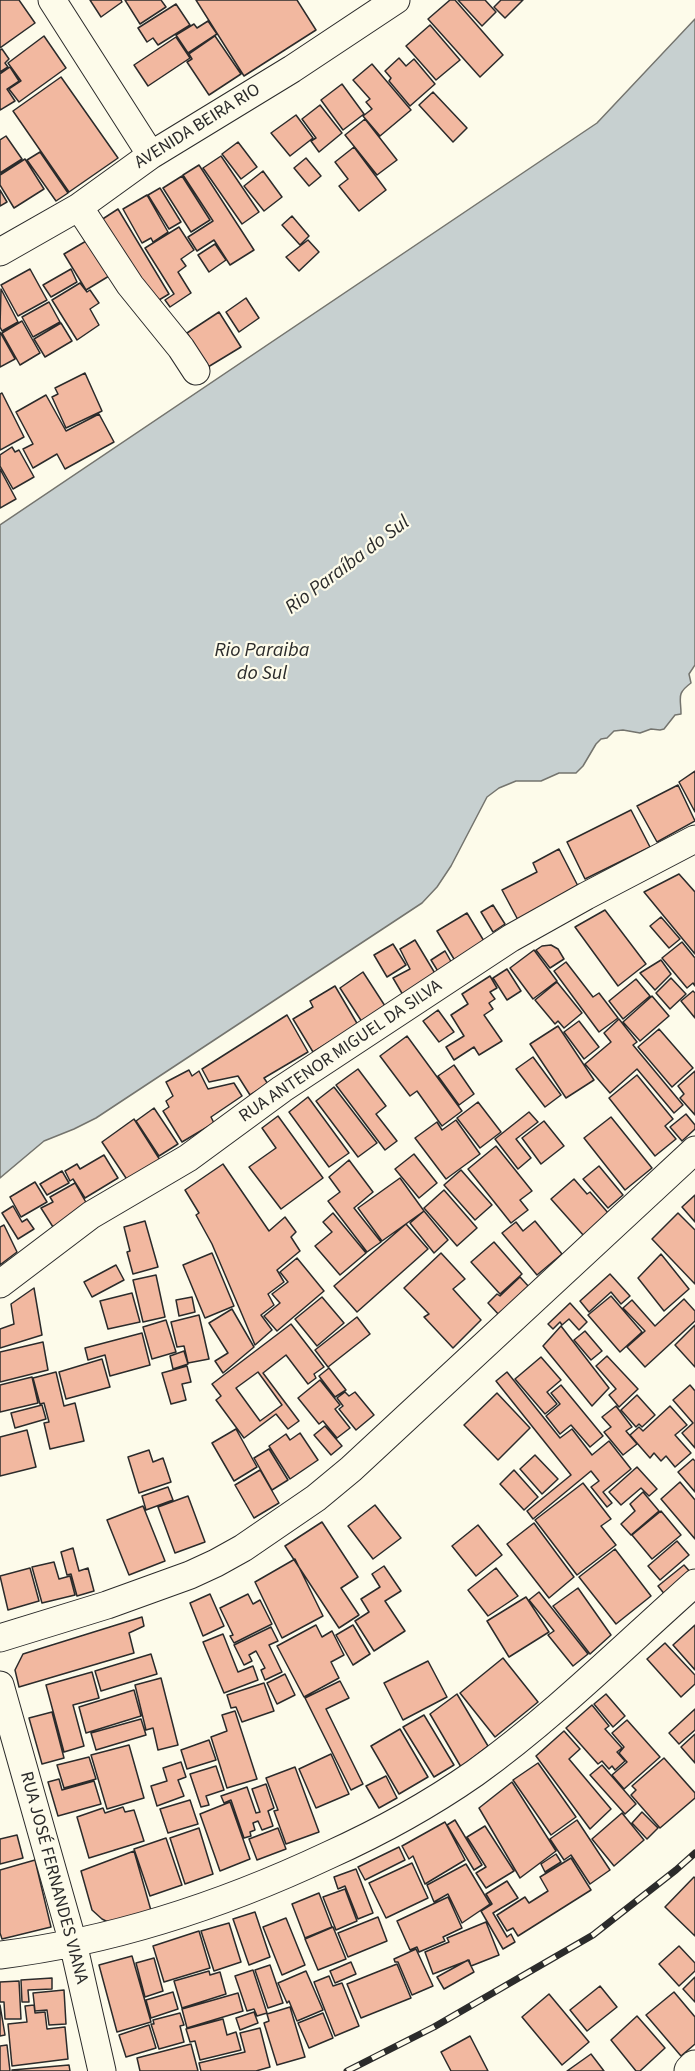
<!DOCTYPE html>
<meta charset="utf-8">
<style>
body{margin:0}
canvas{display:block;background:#fdfbea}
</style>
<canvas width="695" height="2071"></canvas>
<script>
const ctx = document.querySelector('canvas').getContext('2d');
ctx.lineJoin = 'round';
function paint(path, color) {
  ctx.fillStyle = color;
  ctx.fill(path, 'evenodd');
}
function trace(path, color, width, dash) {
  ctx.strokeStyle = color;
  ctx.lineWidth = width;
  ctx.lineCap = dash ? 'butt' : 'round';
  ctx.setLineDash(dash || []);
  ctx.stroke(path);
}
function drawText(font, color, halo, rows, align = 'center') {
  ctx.font = font + ' "Source Sans 3",sans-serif';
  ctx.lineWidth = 4.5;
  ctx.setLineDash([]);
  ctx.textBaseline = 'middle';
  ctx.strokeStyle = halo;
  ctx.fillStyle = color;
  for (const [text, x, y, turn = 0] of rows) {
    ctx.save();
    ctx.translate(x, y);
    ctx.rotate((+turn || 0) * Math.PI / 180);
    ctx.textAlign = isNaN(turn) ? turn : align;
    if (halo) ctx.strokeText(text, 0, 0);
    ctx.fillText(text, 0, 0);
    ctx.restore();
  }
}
const water = new Path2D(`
 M695,19v646l-6,9 2,9c-15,11 -10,14 -10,31l-6,1 -11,14 -4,1 -9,-1 -11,4 -17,-3 -9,1 -7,7 -6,1 -5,5 -13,22 -7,7h-17l-18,8h-25l-17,7 -12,9 -36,69 -14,21 -15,16 -326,215 -22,11 -30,12 -44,37v-653l597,-402z`);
paint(water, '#c7d0d0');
trace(water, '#74746e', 1.5);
const building = new Path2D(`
 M0,0h19l16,23 -35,25z
 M90,0h31l1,2 -21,15z
 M125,0h36l5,7 -26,17z
 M196,0h101l19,30 -72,46z
 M450,0h5l48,55 -23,22 -52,-58z
 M458,0h27l11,12 -14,14z
 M501,0h22l-18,18 -11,-11z
 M176,4l14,21 -32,20 -5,-7 -6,4 -9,-14z
 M208,21l9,13 -29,19 -12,-18 18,-11 3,4z
 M430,25l30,35 -24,20 -30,-34z
 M44,36l22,32 -47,34 -10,-13 12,-8 -13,-18z
 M215,36l26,38 -32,21 -22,-33 5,-3 -3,-5z
 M176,37l14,21 -42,28 -14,-21z
 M2,49l7,10 -4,4 3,4 -8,5v-22z
 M399,58l7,8 8,-7 21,25 -25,22 -21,-25 2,-3 -6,-7z
 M372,64l39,46 -31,26 -17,-20 9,-7 -6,-7 4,-3 -17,-19z
 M10,67l9,14 -12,8 8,12 -15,9v-36z
 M61,77l57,81 -49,34 -56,-81z
 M342,84l22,30 -21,16 -22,-30z
 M433,92l34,36 -14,14 -34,-37z
 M320,105l22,28 -23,19 -8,-11 5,-3 -14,-19z
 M296,115l17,23 -23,18 -19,-23z
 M365,119l32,41 -20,15 -32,-40z
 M6,136l16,23 -22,14v-33z
 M238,142l19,25 -16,12 -19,-25z
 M354,147l32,43 -27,21 -20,-25 9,-7 -13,-17z
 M40,152l28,41 -12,8 -29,-41z
 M221,156l38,56 -17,12 -39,-56z
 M306,158l15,18 -12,10 -15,-18z
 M25,159l19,30 -30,19 -14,-23v-10z
 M199,165l55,85 -24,15 -16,-25 -17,11 -9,-14 25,-16 -30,-46z
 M263,171l19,26 -18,14 -20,-25z
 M182,176l28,44 -19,12 -28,-44z
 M160,188l21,34 -12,7 -21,-34z
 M0,190l7,12 -7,4z
 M147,195l21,37 -15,10 -2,-4 -9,5 -19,-34z
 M118,209l51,85 -15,9 -56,-81z
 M292,216l17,20 -9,9 -18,-20z
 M179,227l15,23 -13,9 5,7 -8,6 13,21 -21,14 -5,-7 9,-6 -29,-46z
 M93,237l21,36 -28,17 -22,-36z
 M308,240l11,12 -20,19 -13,-14z
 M215,244l11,16 -17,12 -11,-17z
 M30,269l17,31 -29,16 -17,-31z
 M71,269l6,13 -26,15 -8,-12z
 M80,283l7,9 3,-2 9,13 -9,6 9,16 -22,15 -25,-40z
 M1,289l17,33 -16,9 -2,-4z
 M246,298l13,20 -20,14 -13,-20z
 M49,302l11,20 -27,15 -11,-20z
 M219,312l22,35 -33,20 -21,-34z
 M22,321l18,32 -20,12 -18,-32z
 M61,323l11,18 -27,16 -11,-18z
 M0,332l15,27 -15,8z
 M85,373l17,38 -36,17 -14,-31 6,-3 -3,-6z
 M2,393l22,44 -24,13v-56z
 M46,395l20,36 33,-17 15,28 -49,27 -8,-15 -24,14 -10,-19 10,-5 -17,-32z
 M12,447l3,5 4,-2 15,27 -21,12 -13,-23v-11z
 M0,469l16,30 -16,9z
 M695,771v41l-16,-30z
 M678,785l17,36 -38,21 -20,-36z
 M631,810l19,37 -65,32 -18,-37z
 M559,849l20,39 -61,32 -16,-30 35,-18 -4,-9z
 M679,874l16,18v62l-51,-62z
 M493,905l12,19 -12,8 -12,-20z
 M605,910l41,54 -28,22 -43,-59z
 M467,913l20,33 -30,18 -20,-33z
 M661,917l19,22 -11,9 -19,-22z
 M415,940l21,35 -33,20 -10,-17 17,-9 -10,-20z
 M682,942l13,16v28l-2,-3 -6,5 -25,-30z
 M393,944l13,21 -19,12 -13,-22z
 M551,945l7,4 6,10 -14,9 -14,-18 6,-4z
 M534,950l23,31 -24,18 -23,-31z
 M445,951l8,14 -14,8 -8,-13z
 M661,960l10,14 -16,16 -15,-17z
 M566,962l27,35 6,-4 19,25 -19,14 -45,-61z
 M507,969l14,22 -14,9 -14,-22z
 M363,972l24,37 -23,16 -24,-37z
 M490,976l7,12 -7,4 5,7 -6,4 4,6 -9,6 18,26 -23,14 -5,-8 -20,13 -8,-13 18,-11 -13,-21 17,-11 -6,-10z
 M671,978l15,16 -16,15 -14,-16z
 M636,979l14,17 -27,23 -14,-18z
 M557,982l25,31 -18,15 -6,-7 -3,3 -20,-24z
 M335,986l23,39 -45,27 -20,-33 20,-12 -3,-6z
 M693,991l2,2v25l-14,-17z
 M652,996l17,20 -29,25 -17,-19z
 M438,1010l16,22 -15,10 -16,-21z
 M287,1015l21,37 -44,26 4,6 -18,11 -12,-19 -29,6 -7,-13z
 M619,1019l18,23 -4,3 50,60 -9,8 -37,-44 -27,24 -25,-29 26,-22 -7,-9z
 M579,1021l20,26 -15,12 -20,-27z
 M558,1026l36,54 -28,18 -36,-54z
 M659,1029l34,39 -21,19 -34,-40z
 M407,1036l55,75 -20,15 -25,-35 -7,5 -30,-40z
 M533,1057l28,38 -16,12 -29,-38z
 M454,1065l20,29 -15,11 -21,-29z
 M358,1069l28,37 -10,8 21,27 -12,9 -49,-65z
 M189,1070l3,6 7,-5 9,18 26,-6 8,13 -31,21 3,6 -32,19 -19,-31 6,-4 -3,-6 7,-5 -7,-14z
 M695,1071v44l-15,-17 4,-4 -6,-8z
 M637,1075l36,44 -8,7 11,13 -21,17 -46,-58z
 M334,1087l43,56 -19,14 -42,-56z
 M308,1097l41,56 -20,14 -40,-55z
 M478,1102l23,30 -21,16 -23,-30z
 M154,1108l24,36 -19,12 -23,-35z
 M529,1112l9,10 -22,17 15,19 -13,11 -23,-30z
 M686,1114l9,11v4l-13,12 -12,-14z
 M278,1116l45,62 -42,31 -32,-42 27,-19 -14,-20z
 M611,1117l41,51 -27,22 -41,-52z
 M134,1119l26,41 -30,24 -28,-42z
 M456,1120l24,34 -34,25 -31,-41 22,-16 5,8z
 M544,1121l20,25 -23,18 -19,-26z
 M496,1146l36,45 -12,9 8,10 -17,13 -43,-54z
 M414,1154l23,29 -18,15 -24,-29z
 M104,1155l14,23 -33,20 -12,-19 -3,2 -5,-10 12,-7 3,5z
 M349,1160l24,32 -19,16 27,34 -14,10 -39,-51 12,-9 -11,-15z
 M223,1164l46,67 16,-14 11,15 -5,5 9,14 -23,19 7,12 -16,12 6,11 -13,10 11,15 -17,15 -43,-101 -16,-29 3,-2 -14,-23z
 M599,1166l24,29 -15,13 -25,-29z
 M461,1170l31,35 -17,15 -31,-35z
 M62,1171l7,12 -22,12 -7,-11z
 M400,1178l24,33 -42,30 -24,-33z
 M574,1179l13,15 3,-2 19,22 -25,22 -33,-37z
 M35,1182l12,20 -26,15 -11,-20z
 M75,1183l13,23 -35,21 -12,-19 12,-6 -3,-5z
 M444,1190l33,38 -20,18 -33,-38z
 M695,1195v27l-13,-15z
 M13,1206l9,16 5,-3 7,10 -16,10 -16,-26z
 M424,1211l24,29 -14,13 -24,-30z
 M333,1213l33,40 -26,22 -25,-29 17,-14 -9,-10z
 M678,1213l17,17v54l-43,-45z
 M145,1221l13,46 -25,7 -6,-22 3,-1 -6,-24z
 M535,1221l27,33 -25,21 -35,-42 14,-11 7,9z
 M406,1224l22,25 -71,63 -23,-26z
 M4,1225l13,27 -17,13v-38z
 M494,1242l28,32 -22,20 -29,-32z
 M212,1253l22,53 -29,12 -22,-53z
 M441,1253l24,26 -12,10 28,31 -28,28 -29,-31 5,-3 -25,-26z
 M661,1254l28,35 -25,22 -26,-33z
 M297,1258l27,33 -47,40 -13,-15 16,-13 -8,-9 16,-12 -8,-10z
 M116,1265l8,15 -32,17 -8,-15z
 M610,1274l20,22 -9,8 -10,-12 -22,20 -9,-11z
 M156,1275l9,42 -22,5 -10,-42z
 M520,1277l10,11 -30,28 -12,-13 9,-9 3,2z
 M34,1288l8,47 -42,13v-19l14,-5 -3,-20z
 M132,1293l8,29 -32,7 -8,-28z
 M611,1296l31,36 -22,20 -32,-37z
 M192,1297l3,15 -16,4 -3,-16z
 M322,1297l22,26 -27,23 -22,-27z
 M684,1299l11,12v10l-50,46 -18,-20 18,-16 -22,-23 9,-8 23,26z
 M570,1303l17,19 -8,8 -10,-11 -7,6 -2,-3 -7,7 -5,-5z
 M232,1309l22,38 -31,26 -8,-12 13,-8 -19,-30z
 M199,1315l10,44 -21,4 -4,-17 -7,1 -6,-25z
 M357,1317l13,17 -42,33 -13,-17z
 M166,1320l10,32 -24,7 -9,-32z
 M291,1324l33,43 -10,7 2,4 -8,6 -22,-29 -23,18 36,48 -11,8 -12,-15 -32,24 -28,-38 5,-4 -9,-12z
 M695,1325v42l-20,-22z
 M561,1326l48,62 -17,18 -49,-60z
 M585,1331l17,20 -11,9 -17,-20z
 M142,1333l8,32 -40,11 -5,-21 -17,5 -3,-12z
 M43,1342l5,28 -48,12v-30z
 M184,1351l4,13 -15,5 -3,-13z
 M607,1356l31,33 -19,18 -10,-12 7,-6 -20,-23z
 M541,1357l20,23 -14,12 10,12 -12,10 -30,-35z
 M102,1359l8,28 -44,12 -7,-27z
 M187,1366l4,16 -9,2 4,16 -15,4 -9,-31z
 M329,1368l17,22 -11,7 -16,-21z
 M56,1372l8,34 11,-3 9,38 -34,8 -6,-26 5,-1 -5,-19 -4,1 -7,-26z
 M258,1372l24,33 -22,16 -24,-33z
 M507,1372l53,66 12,-9 20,26 17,-14 22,28 -28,23 9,11 -5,4 -16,-20 8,-6 -8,-10 -58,48 -6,-8 44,-36 -75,-94z
 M32,1377l6,26 -38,9v-27z
 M320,1380l20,25 -5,4 15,19 -13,10 -14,-17 -4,3 -21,-26z
 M561,1385l42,51 -13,11 -19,-22 -11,9 -14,-18 14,-12 -9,-11z
 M690,1385l5,6v57l-13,-15 11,-10 -20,-23z
 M345,1392l4,4 6,-4 19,23 -18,15 -17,-21 4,-3 -6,-8z
 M497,1393l33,35 -32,32 -34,-35z
 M637,1395l18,20 -13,12 -3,-3 -3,3 -15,-17z
 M42,1405l4,14 -31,9 -4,-15z
 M616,1406l16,21 -6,4 11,13 -14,11 -19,-23 7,-5 -9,-10z
 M670,1406l17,19 -12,10 16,18 -16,14 -9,-11 -5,5 -7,-8 -4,5 -20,-23 9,-8 4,4z
 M325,1426l17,20 -11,9 -17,-20z
 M236,1429l21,38 -23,14 -22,-38z
 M27,1430l9,37 -36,9v-39z
 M300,1433l18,27 -28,19 -21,-33 17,-12 4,6z
 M269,1449l19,31 -16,10 -18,-32z
 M149,1450l4,12 10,-4 8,24 -32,11 -11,-36z
 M535,1455l23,24 -16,15 -22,-25z
 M693,1459l2,2v31l-17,-20z
 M637,1467l20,22 -8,7 -8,-8 -20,17 -12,-13z
 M260,1470l19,33 -25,15 -19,-33z
 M514,1470l24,27 -14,13 -24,-26z
 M680,1482l15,18v39l-34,-40z
 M583,1483l28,36 -10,7 15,19 -39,30 -42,-55z
 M168,1487l5,13 -27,10 -4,-14z
 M643,1492l16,19 -28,24 -10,-11 14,-13 -5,-7z
 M188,1496l17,46 -30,11 -17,-46z
 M375,1505l26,33 -28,21 -25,-33z
 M143,1506l22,55 -36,14 -22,-55z
 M661,1511l20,24 -29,24 -20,-24z
 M322,1522l36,55 -17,11 18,27 -20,13 -54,-82z
 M534,1523l40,54 -25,21 -42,-54z
 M478,1525l24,30 -26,21 -24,-30z
 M677,1541l12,14 -29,25 -12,-14z
 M73,1548l6,23 9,-3 6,23 -17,5 -6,-22 -4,1 -6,-23z
 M615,1549l36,47 -35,28 -37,-47z
 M295,1559l28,57 -41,22 -27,-56z
 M54,1562l5,17 11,-3 5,19 -33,8 -10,-36z
 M684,1565l8,9 -26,22 -8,-10z
 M384,1566l17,25 -16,10 20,30 -31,20 -19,-30 14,-9 -8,-13 19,-12 -8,-13z
 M30,1568l9,33 -31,9 -8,-34z
 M496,1568l22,28 -30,20 -20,-26z
 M578,1588l33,47 -21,19 -37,-48z
 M539,1592l49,62 -15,12 -25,-31 6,-4 -25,-31z
 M210,1594l14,32 -21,10 -13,-33z
 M248,1594l5,10 7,-4 12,24 -38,19 -4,-7 3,-1 -13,-27z
 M526,1597l23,35 -40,25 -22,-36z
 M142,1617l2,9 -15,7 5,20 -115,34 -4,-17 8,-16z
 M316,1625l6,12 10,-6 12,24 -13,7 8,16 -35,19 -27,-51z
 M353,1625l17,29 -17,11 -17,-30z
 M695,1625v45l-22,-25z
 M271,1627l7,14 -9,4 13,27 -17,8 -4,-10 4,-2 -9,-17 -7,4 3,6 -8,4 -10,-20z
 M223,1634l15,38 15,-6 5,14 -34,13 -21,-51z
 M665,1643l30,32v9l-14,13 -34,-38z
 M151,1654l6,20 -56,17 -6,-20z
 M503,1658l35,44 -43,35 -35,-44z
 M428,1661l19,36 -44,23 -19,-37z
 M92,1672l7,26 -26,7 11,41 -20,6 -18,-67z
 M285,1674l10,21 -18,9 -10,-21z
 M161,1678l17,67 -20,5 -5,-22 -7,2 -11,-45z
 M340,1681l9,17 -23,11 37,75 -12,6 -46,-92z
 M264,1683l10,28 -32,11 -6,-15 -5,1 -4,-13z
 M134,1690l7,26 -55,17 -7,-26z
 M457,1694l31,52 -27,21 -31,-53z
 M606,1694l19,22 -12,11 -19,-23z
 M592,1705l17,21 -4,3 17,19 -5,4 8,9 -10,9 -3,-4 -3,3 -7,-8 -4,3 -32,-36z
 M695,1709v21l-16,14 -10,-11z
 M235,1711l22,68 -30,9 -16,-51 16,-6 -5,-16z
 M52,1712l12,46 -22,6 -13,-46z
 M424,1715l30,50 -20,12 -31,-50z
 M141,1719l5,16 -50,15 -5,-17z
 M627,1720l33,37 -36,32 -12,-14 15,-13 -8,-9 5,-6 -12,-14z
 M400,1729l28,48 -29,17 -28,-48z
 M564,1731l16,18 -11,10 42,50 -21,20 -54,-73z
 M695,1734v29l-14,-16z
 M209,1740l7,20 -29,9 -6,-19z
 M129,1745l15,53 -37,11 -16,-54z
 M331,1754l18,40 -33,14 -17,-39z
 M89,1757l7,22 -32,9 -7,-23z
 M664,1758l31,35v5l-35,30 -29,-33 5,-5 -4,-4z
 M181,1762l5,15 -8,3 6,16 -27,10 -6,-20 16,-5 -4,-13z
 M538,1763l38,54 -25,18 -38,-55z
 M602,1765l34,39 -11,10 -35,-39z
 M216,1766l8,24 -18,6 3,9 -8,2 -11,-33z
 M295,1767l24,65 -33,12 -12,-33 4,-1 -12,-32z
 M386,1776l11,22 -18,10 -13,-22z
 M59,1779l3,11 32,-9 7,23 -43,12 -10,-34z
 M512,1782l44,69 -36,27 -41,-70z
 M266,1784l8,24 -6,3 5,15 -11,4 -4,-9 -5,2 2,7 -5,2 1,4 -7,2 -13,-38 -7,3 -3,-7 26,-9 9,26 4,-1 -8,-23z
 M190,1800l8,24 -30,9 -8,-24z
 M230,1802l20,57 -30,12 -20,-57z
 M123,1807l2,5 9,-2 10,31 -55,17 -12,-41 26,-9 2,5z
 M642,1812l16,16 -11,11 -15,-16z
 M622,1813l22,27 -30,26 -22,-27z
 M455,1820l27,45 -8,5 -27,-45z
 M577,1820l33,50 -20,14 -19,-29 -7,5 -14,-21z
 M445,1822l20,38 -40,24 -12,-28 -4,3 -7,-13z
 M485,1826l29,45 -28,17 -10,-15 10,-6 -19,-30z
 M199,1828l14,46 -28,10 -15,-46z
 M278,1828l8,21 -29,11 -8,-21z
 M17,1835l6,23 -23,6v-25z
 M166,1838l16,47 -32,11 -16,-47z
 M399,1847l6,13 -40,20 -7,-13z
 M134,1851l18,63 -38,11 -12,-6 -10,-9 -11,-39z
 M556,1854l5,8 -16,10 -4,-8z
 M571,1858l20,32 -73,46 -5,-8 -6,3 -10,-16 28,-18 4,6 19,-12 -8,-14z
 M35,1860l16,67 -49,12 -2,-6v-63z
 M412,1863l16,35 -42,20 -17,-35z
 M466,1864l24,40 -28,19 -14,-29 -14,8 -7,-17z
 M356,1869l17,44 -15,6 -13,-33 -7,3 -4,-12z
 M694,1877l1,1v58l-30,-29z
 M507,1881l11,17 -25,15 14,24 4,-3 4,8 -12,7 -22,-38 11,-7 -6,-10z
 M345,1889l12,32 -21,9 -13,-33z
 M319,1893l13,34 -27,11 -13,-34z
 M448,1897l14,31 -19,9 2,4 -26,11 -2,-5 -7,3 -13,-29z
 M255,1912l15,45 -21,8 -16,-46z
 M378,1917l9,24 -39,16 -10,-24z
 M286,1918l19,47 -23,10 -19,-48z
 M486,1922l13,33 -28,11 -2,-6 -36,14 -8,-22 24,-10 -2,-4z
 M229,1923l12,39 -27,9 -13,-40z
 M333,1927l13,32 -28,11 -13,-31z
 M199,1931l11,37 -46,14 -11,-36z
 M679,1946l16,17v8l-16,15 -20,-22z
 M416,1949l17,37 -21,9 -14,-33h-3l-1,-3z
 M132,1956l19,66 -34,10 -18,-67z
 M154,1958l9,33 -18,6 -9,-34z
 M468,1960l6,12 -30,17 -7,-12z
 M351,1962l5,12 -21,9 -5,-12z
 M397,1964l14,34 -50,20 -14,-34z
 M270,1965l13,38 -15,5 -13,-38z
 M253,1970l14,43 -10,3 -3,-7 -7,2 -12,-35z
 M209,1971l1,4 10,-3 6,22 -44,14 -8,-27z
 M306,1971l17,39 -26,11 -8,-20 -2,2 -9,-20z
 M329,1976l4,10 9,-3 17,43 -24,10 -21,-54z
 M695,1977v25l-12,-13z
 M52,1978v11l-24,1 1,12h-7l-1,-22z
 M19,1981l2,38h-16l-1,-17h-4v-20z
 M600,1986l17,21 -30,24 -17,-21z
 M64,1990l2,34 -17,1 -2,-15 -12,1 -2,-18z
 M173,1992l5,17 -27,9 -5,-18z
 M674,1992l21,25v27l-14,12 -35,-41z
 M238,1993l5,18 -56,17 -5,-19z
 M549,1994l40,48 -27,23 -40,-48z
 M0,2005l5,30 -5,1z
 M34,2005l1,8 10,-1 2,17 18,-2 3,32 -56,7 -4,-42 19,-2 -2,-16z
 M290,2007l15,50 -28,8 -13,-42 5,-2 -2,-7z
 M254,2012l4,11 -18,7 -4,-12z
 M180,2013l4,12 -4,1 4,16 -25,7 -8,-25h3l-1,-4z
 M323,2013l10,25 -24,10 -11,-25z
 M637,2016l28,32 -25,23h-4l-25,-31z
 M223,2019l4,16 9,-3 5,18 -41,10 -5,-19 -5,1 -4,-13z
 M149,2025l7,23 -30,9 -7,-22z
 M260,2028l10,39 -14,4h-55l-2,-8 46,-11 -5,-19z
 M470,2036l18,35h-37l-10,-19z
 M191,2044l7,27h-58l-3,-13z
 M7,2045l3,26h-10v-25z
 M591,2054l13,17h-37z
 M69,2065l1,6h-58v-1z`);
paint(building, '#f2b8a0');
trace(building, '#2b2b2b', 1.5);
const minor = new Path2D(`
 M52,0l99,155
 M79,207l51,78 51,63 15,23
 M0,252l79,-45 72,-52 141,-86 104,-69
 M0,1284l91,-69 97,-57 94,-69 229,-151 75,-42 109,-57
 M0,1638l107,-33 83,-30 26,-12 27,-15 73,-50 35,-29 344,-319
 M0,1685l73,258 29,128
 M0,1955c114,-14 225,-51 329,-100 51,-23 100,-50 146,-82 79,-57 148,-126 220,-190`);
const tertiary = new Path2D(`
 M691,2071l4,-4`);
trace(minor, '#2b2b2b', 29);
trace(tertiary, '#2b2b2b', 35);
trace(minor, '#fdfbea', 27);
trace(tertiary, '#fdfbea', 33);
const rail = new Path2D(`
 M347,2071l87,-44 159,-92 83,-65 19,-17`);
trace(rail, '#2b2b2b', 7);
trace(rail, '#fdfbea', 4.5, [14]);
drawText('18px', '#2b2b2b', '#fdfbea', [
 ["AVENIDA BEIRA RIO",198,127,-32],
 ["RUA ANTENOR MIGUEL DA SILVA",341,1052,-34],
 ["RUA JOSÉ FERNANDES VIANA",53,1878,75]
]);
drawText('italic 20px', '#2b2b2b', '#fdfbea', [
 ["Rio Paraíba do Sul",348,566,-37],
 ["Rio Paraiba",262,652],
 ["do Sul",262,675]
]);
</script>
